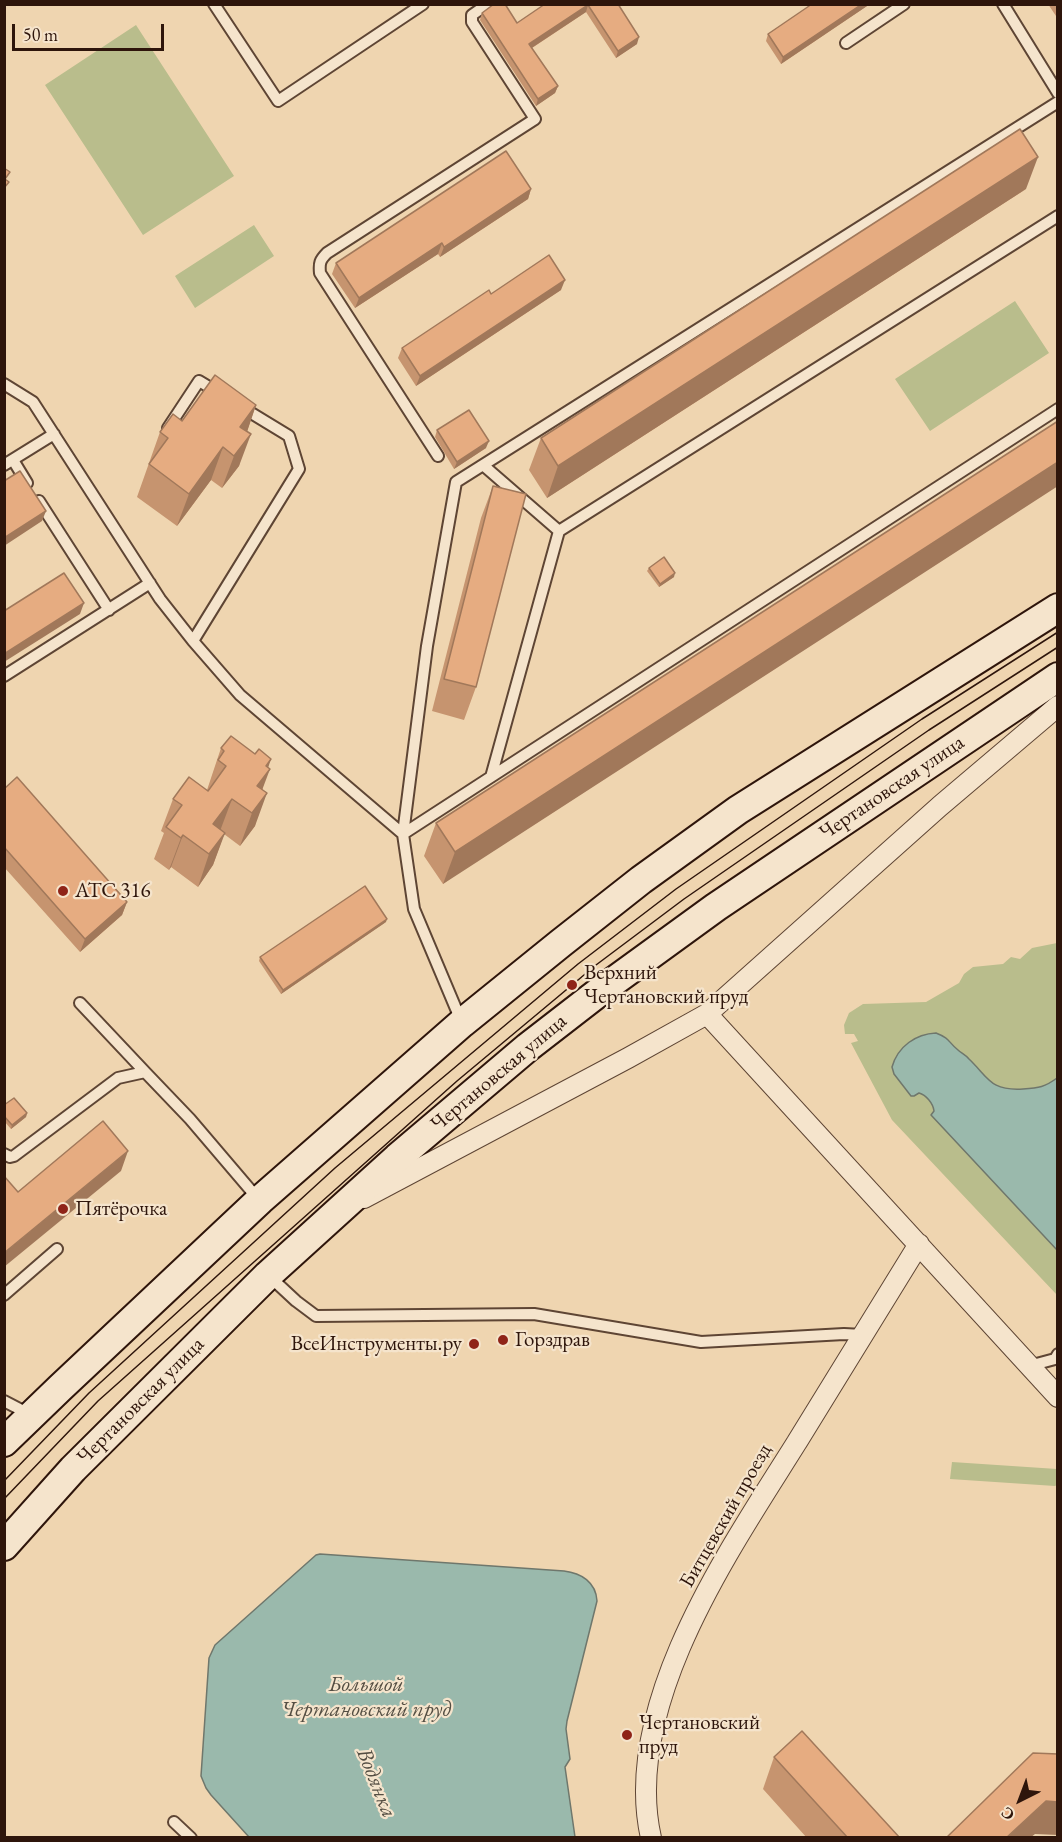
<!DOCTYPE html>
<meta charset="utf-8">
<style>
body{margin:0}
#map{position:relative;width:1062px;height:1842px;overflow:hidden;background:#efd5b0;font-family:"EB Garamond",serif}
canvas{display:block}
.frame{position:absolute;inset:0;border:6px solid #2e150b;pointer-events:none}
.north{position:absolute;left:990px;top:1770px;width:60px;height:60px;-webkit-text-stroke:4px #f5e4cc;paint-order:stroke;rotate:222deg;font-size:16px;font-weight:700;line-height:24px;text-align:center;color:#2e150b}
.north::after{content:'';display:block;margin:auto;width:21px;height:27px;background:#2e150b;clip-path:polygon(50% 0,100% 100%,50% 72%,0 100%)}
.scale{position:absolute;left:12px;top:24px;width:152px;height:27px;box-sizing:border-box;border:3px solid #2e150b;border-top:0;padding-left:8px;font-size:18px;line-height:21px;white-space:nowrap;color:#2e150b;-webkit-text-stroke:4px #f5e4cc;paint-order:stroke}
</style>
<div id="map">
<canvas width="1062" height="1842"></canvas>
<div class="frame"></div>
<div class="north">С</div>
<div class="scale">50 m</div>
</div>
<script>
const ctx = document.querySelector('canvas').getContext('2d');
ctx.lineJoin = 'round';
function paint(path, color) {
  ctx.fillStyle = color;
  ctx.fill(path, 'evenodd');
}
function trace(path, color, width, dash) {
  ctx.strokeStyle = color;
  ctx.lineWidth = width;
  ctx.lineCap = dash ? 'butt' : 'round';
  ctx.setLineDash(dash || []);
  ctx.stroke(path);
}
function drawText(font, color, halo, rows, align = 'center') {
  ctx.font = font + ' "EB Garamond",serif';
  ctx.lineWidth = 4.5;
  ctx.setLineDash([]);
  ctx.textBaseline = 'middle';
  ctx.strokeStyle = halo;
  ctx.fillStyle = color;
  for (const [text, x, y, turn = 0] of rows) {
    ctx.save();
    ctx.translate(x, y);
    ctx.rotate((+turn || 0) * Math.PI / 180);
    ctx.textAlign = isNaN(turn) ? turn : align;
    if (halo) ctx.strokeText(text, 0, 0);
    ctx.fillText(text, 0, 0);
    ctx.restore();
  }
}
paint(new Path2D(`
 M136,25l98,151 -91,59 -98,-150z
 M254,225l20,31 -79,52 -20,-32z
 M1015,301l34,52 -119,78 -35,-52z
 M1057,943v352l-165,-175 -41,-77 7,-2 -4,-7h-9l-1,-9 5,-12 14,-9 63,-2 33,-19 5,-9 9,-7 30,-3 8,-7 9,2 12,-11z
 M952,1462l105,7v16l-2,1 -105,-7z`), '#b9bd8c');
const water = new Path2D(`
 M936,1033c15,6 11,8 22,17 3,3 8,5 11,9 20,19 21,32 54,30 16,-1 22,-2 34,-11v172l-126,-135 3,-4c-1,-8 -8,-16 -15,-18l-5,3h-3l-17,-22 -2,-7c6,-21 24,-33 44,-34z
 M320,1554l244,17c17,2 32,11 33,30l-30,120 -1,8 4,30 -5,8 10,70h-326l-38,-42 -5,-7 -5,-12 8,-118 6,-13 101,-90z`);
paint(water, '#9ab9ac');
trace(water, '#6f776c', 1.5);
const service = new Path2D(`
 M214,4l64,97 145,-97
 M1003,4l55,89
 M846,43l58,-39
 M4,384l29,18 127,197 33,42 47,54 163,139 655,-425
 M168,428l31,-47 20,12
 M438,456l-118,-183c-1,-10 0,-13 7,-20l208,-134 -63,-97v-7l16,-11
 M13,460l14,23
 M4,465l50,-31
 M483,465l76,66 -68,246
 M39,501l70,109
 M559,531l499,-315
 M193,641l106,-172 -10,-33 -46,-28
 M4,676l146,-93
 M80,1003l65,69
 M462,1023l-48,-114 -11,-75 24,-188 29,-164 602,-380
 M4,1154l6,3 4,-1 104,-78 27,-6 45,47 69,81
 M268,1275l28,26 20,15 218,-2 167,28 143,-8 19,1
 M4,1295l53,-46
 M1029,1366l26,-7 3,-5
 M4,1401l27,14
 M174,1822l17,16`);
const minor = new Path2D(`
 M707,1014l351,383
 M364,1198l264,-140 79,-44 233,-208 118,-100
 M651,1838c-30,-133 79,-289 146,-396 41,-66 82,-132 122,-198`);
const secondary = new Path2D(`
 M4,1442l56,-54 200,-188 202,-177 99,-80 80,-63 97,-70 320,-202
 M4,1546l69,-77 195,-194 129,-117 131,-111 71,-55 117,-85 342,-230`);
trace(service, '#5e4534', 14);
trace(minor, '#5e4534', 22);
trace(secondary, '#2e150b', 32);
trace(service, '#f5e4cc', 10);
trace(minor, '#f5e4cc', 20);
trace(secondary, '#f5e4cc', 28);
trace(new Path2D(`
 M4,1481l85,-88 246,-225 243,-204 98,-75 246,-170 136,-87
 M4,1499l94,-98 359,-320 139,-116 88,-66 245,-169 129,-83`), '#2e150b', 1.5);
paint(new Path2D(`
 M545,4h73l19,40 -21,14 -30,-46 -54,36 26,38 -3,7 -19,13 -56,-86 2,-7 35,10z
 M807,4h63l-89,60 -15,-23 2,-7 40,-27z
 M1048,4h10v15z
 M531,189l-3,10 -88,58 -2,-3 -83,54 -23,-34 4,-11z
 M1026,189l-479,309 -18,-28 12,-32z
 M561,290l-145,96 -18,-28 4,-10 89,-54z
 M256,405l-9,26 -8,35 -17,22 -11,-8 -34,46 -40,-29 23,-65 22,-11z
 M1058,421l-615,463 -19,-28 12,-33z
 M437,430l49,18 -32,21 -19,-32z
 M493,486l-17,201 -12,33 -32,-9 49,-193z
 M649,568l25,9 -15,10 -12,-16z
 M221,748l47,20 -6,22 -7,36 -15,20 -16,-12 -11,31 -15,22 -27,-20 -2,3 -15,-11 10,-26 -3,-2 12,-32 34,-9z
 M4,789l123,113 -5,13 -42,37 -76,-85z
 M386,922l-105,72 -22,-33 1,-4z
 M4,1105l23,8 -1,4 -15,12 -7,-8z
 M774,1757l126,81h-93l-44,-49z`), '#c6946f');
paint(new Path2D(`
 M862,4h8l-89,60 2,-7z
 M588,5l-2,7 -59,39 2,-7z
 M639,37l-2,7 -21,14 2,-7z
 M558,86l-3,7 -19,13 2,-7z
 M1038,157l-12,32 -479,309 11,-32z
 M531,189l-3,10 -88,58 4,-10z
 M442,243l-4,11 -83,54 4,-10z
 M565,280l-4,10 -145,96 4,-10z
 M256,405l-11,33 -5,-11z
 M251,434l-12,32 -17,22 12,-32z
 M489,441l-3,7 -32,21 3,-7z
 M223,447l-12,33 -34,46 12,-32z
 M1058,462v24l-615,398 12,-32z
 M46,511l-4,10 -38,25v-8z
 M675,573l-1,4 -15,10 1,-3z
 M84,603l-4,11 -76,48v-8z
 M271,759l-5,15 4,-5 -12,32 -1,-15 9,-20z
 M267,793l-12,33 -15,20 12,-33z
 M232,799l-12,32 -7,-7z
 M225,833l-12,32 -15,22 11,-33z
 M183,835l-12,32 -2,3 12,-32z
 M127,902l-5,13 -42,37 5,-13z
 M387,919l-1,3 -105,72 2,-4z
 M27,1113l-1,4 -15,12 1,-4z
 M128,1151l-7,20 -117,96v-14z
 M1046,1801l12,1v33l-23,-1 -5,4h-24z`), '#a1785a');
const building = new Path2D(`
 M494,4h11l12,19 28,-19h73l21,33 -21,14 -30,-46 -59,39 29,42 -20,13 -56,-86z
 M812,4h50l-79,53 -15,-23z
 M1020,129l18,28 -480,309 -17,-28z
 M506,151l25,38 -87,58 -2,-4 -83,55 -23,-35z
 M4,168l6,4 -5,7 4,3 -5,6z
 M549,255l16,25 -145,96 -18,-28 87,-58 2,4z
 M215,375l41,30 -16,22 11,7 -17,22 -11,-9 -34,47 -40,-30 19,-26 -8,-6 13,-18 9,7z
 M469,410l20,31 -32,21 -20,-32z
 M1058,421v41l-603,390 -19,-29z
 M20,471l26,40 -42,27v-57z
 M493,486l33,8 -50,193 -32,-8z
 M664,557l11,16 -15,11 -11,-16z
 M64,573l20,30 -80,51v-43z
 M231,736l24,18 4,-5 12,10 -5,7 4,3 -13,17 10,7 -15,20 -20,-14 -19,25 12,9 -16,21 -26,-19 -2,3 -15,-11 16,-22 -9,-6 16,-22 19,14 18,-25 -8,-6 6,-9 -3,-3z
 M17,777l110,125 -42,37 -81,-92v-58z
 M365,886l22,33 -104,71 -23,-33z
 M14,1098l13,15 -15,12 -8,-9v-11z
 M103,1121l25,30 -124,102v-77l14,16z
 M802,1731l98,107h-52l-74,-81z
 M1033,1753l25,1v48l-12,-1 -40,37h-60z`);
paint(building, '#e6ac81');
trace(building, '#a1785a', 1.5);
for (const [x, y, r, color] of [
 [63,891,6,"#8f2418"],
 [572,985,6,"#8f2418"],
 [63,1209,6,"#8f2418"],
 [503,1340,6,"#8f2418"],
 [474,1344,6,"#8f2418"],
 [627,1735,6,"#8f2418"]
]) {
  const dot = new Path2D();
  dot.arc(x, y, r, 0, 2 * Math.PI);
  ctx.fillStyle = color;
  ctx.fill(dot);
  trace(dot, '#f5e4cc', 2);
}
drawText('21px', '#2e150b', '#f5e4cc', [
 ["Чертановская улица",892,788,-34],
 ["Чертановская улица",499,1073,-40],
 ["Чертановская улица",141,1401,-45],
 ["Битцевский проезд",726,1516,-60]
]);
drawText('21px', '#2e150b', '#f5e4cc', [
 ["АТС 316",75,891],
 ["Верхний",584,973],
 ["Чертановский пруд",584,997],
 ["Пятёрочка",75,1209],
 ["Горздрав",515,1340],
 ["ВсеИнструменты.ру",462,1344,"right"],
 ["Чертановский",639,1723],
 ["пруд",639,1747]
], 'left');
drawText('italic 22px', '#544e43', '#f5e4cc', [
 ["Большой",366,1685],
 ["Чертановский пруд",366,1710],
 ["Водянка",376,1783,68]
]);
</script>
